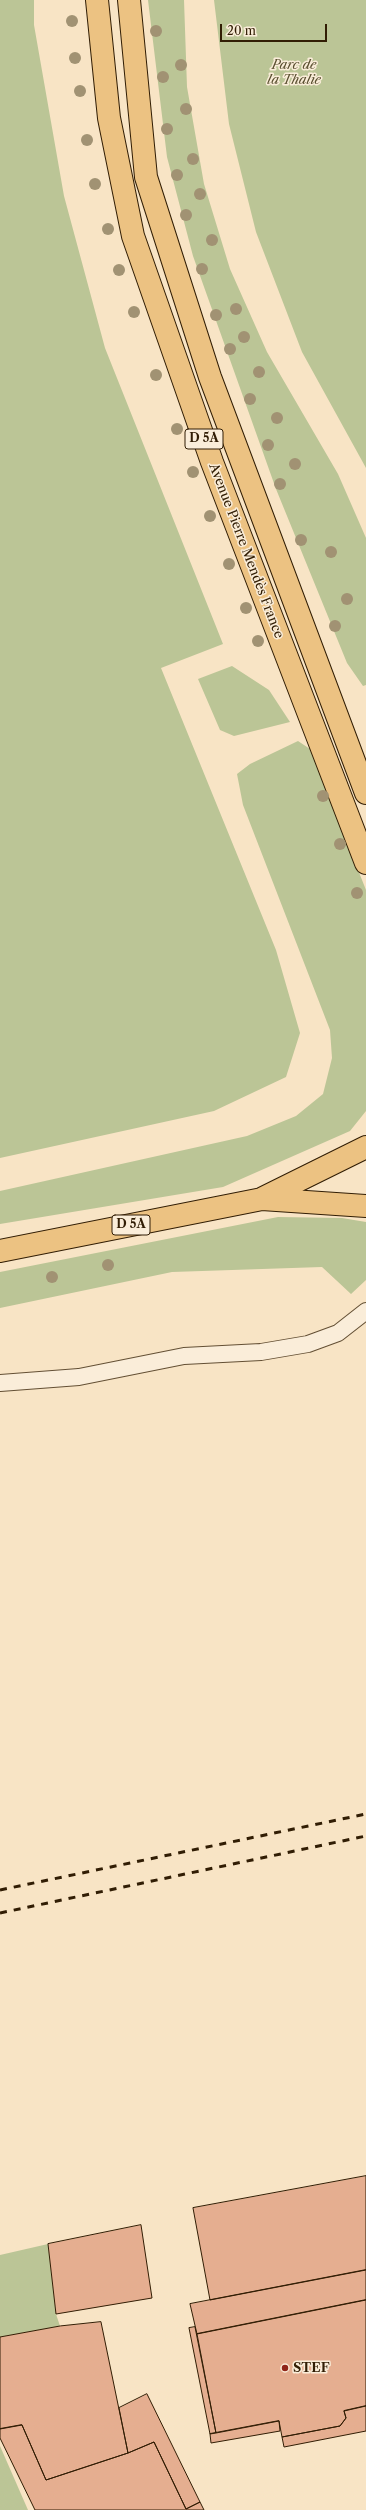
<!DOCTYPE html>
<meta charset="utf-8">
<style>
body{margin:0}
#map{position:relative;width:366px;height:2510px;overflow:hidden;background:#f8e4c5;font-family:"Libre Caslon Text",serif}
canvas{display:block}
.scale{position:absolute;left:220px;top:24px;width:107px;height:18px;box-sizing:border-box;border:2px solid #311d04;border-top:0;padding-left:5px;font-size:12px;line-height:14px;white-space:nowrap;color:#311d04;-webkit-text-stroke:3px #faedd9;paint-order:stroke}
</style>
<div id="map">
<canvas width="366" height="2510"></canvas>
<div class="scale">20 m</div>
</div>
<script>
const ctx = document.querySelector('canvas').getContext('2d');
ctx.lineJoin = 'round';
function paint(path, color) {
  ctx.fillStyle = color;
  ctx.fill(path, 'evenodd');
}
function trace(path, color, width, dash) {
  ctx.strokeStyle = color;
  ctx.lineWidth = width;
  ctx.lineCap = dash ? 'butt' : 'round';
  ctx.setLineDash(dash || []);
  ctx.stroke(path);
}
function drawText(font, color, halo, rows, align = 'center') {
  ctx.font = font + ' "Libre Caslon Text",serif';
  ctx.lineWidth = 3;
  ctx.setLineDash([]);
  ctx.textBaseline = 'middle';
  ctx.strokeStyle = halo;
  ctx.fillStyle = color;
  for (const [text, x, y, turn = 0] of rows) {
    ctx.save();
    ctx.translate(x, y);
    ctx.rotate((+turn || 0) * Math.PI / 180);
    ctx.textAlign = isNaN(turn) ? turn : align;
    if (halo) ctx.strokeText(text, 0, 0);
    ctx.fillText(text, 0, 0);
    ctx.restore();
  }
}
paint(new Path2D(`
 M0,0h34v25l30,171 41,152 118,296 -62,24 115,282 24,83 -14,44 -72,34 -214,47z
 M148,0h36l3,87 17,97 26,85 37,83 71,122 28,64v147l-3,1 -16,-23 -71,-174 -83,-233 -26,-99z
 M214,0h152v468l-64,-116 -46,-120 -27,-108z
 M232,666l37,24 21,32 -56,14 -14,-6 -22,-51z
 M298,741l12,8 56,141v221l-16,20 -127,56 -223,37v-33l247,-55 49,-20 27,-22 9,-36 -2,-28 -87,-225 -6,-31 13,-10z
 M278,1217l64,1 24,4v58l-15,14 -29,-27 -150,5 -172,36v-36z
 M48,2244l8,70 4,12 -60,11v-82z
 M0,2446l28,64h-28z`), '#bbc596');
const building = new Path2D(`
 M366,2176v94l-156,30 -17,-92z
 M141,2225l11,73 -96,16 -8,-70z
 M366,2270v30l-169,34 -7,-30z
 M366,2300v106l-22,5 2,7 -6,8 -58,11 -3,-16 -63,12 -19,-99z
 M101,2322l27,131 -82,27 -24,-55 -22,4v-92l60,-11z
 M195,2327l21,106 -6,1 -21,-106z
 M147,2394l53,108 -14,7 -32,-67 -26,11 -9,-45z
 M366,2406v25l-82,16 -2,-10 58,-11 6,-8 -2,-7z
 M279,2421l1,10 -69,12 -1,-9z
 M22,2425l24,55 82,-27 26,-11 32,67 14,-7 4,8h-169l-35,-72v-9z`);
paint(building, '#e5ae90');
trace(building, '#311d04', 1);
const lane = new Path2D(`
 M0,1383l79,-6 105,-21 77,-4 47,-8 30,-11 28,-22`);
const primary = new Path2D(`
 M97,0l12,118 24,118 79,226 154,401
 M129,0l17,177 64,200 156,416
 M263,1198l103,-51
 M0,1251l262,-52 104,7`);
trace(lane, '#634f34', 18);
trace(primary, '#311d04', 24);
trace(lane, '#faedd9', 16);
trace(primary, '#ecc282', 22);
trace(new Path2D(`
 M0,1890l366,-76
 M0,1913l366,-77`), '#311d04', 3, [7, 7]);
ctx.fillStyle = '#a19273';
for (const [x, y] of [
 [72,21],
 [156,31],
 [75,58],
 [181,65],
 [163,77],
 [80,91],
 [186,109],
 [167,129],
 [87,140],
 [193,159],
 [177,175],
 [95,184],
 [200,194],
 [186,215],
 [108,229],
 [212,240],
 [202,269],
 [119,270],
 [236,309],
 [134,312],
 [216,315],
 [244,337],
 [230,349],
 [259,372],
 [156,375],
 [250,399],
 [277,418],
 [177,429],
 [268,445],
 [295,464],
 [193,472],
 [280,484],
 [210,516],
 [301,540],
 [331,552],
 [229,564],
 [347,599],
 [246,608],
 [335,626],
 [258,641],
 [323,796],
 [340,844],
 [357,893],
 [108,1265],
 [52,1277]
]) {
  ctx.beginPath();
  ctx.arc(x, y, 6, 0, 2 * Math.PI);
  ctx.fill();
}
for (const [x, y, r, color] of [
 [285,2368,4,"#8f2418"]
]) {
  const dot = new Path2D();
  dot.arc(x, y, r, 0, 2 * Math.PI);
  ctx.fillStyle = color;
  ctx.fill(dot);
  trace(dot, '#faedd9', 1.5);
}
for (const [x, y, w] of [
 [204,439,38],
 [131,1225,38]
]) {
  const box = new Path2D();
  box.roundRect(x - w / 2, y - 10, w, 20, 3);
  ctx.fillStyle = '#faedd9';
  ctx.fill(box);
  trace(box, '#311d04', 1);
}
drawText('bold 12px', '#311d04', null, [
 ["D 5A",204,439],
 ["D 5A",131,1225]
]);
drawText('italic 13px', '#5a4f30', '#faedd9', [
 ["Parc de",294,65],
 ["la Thalie",294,80]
]);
drawText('13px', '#311d04', '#faedd9', [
 ["Avenue Pierre Mendès France",246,551,69]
]);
drawText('bold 13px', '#311d04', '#faedd9', [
 ["STEF",293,2368]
], 'left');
</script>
